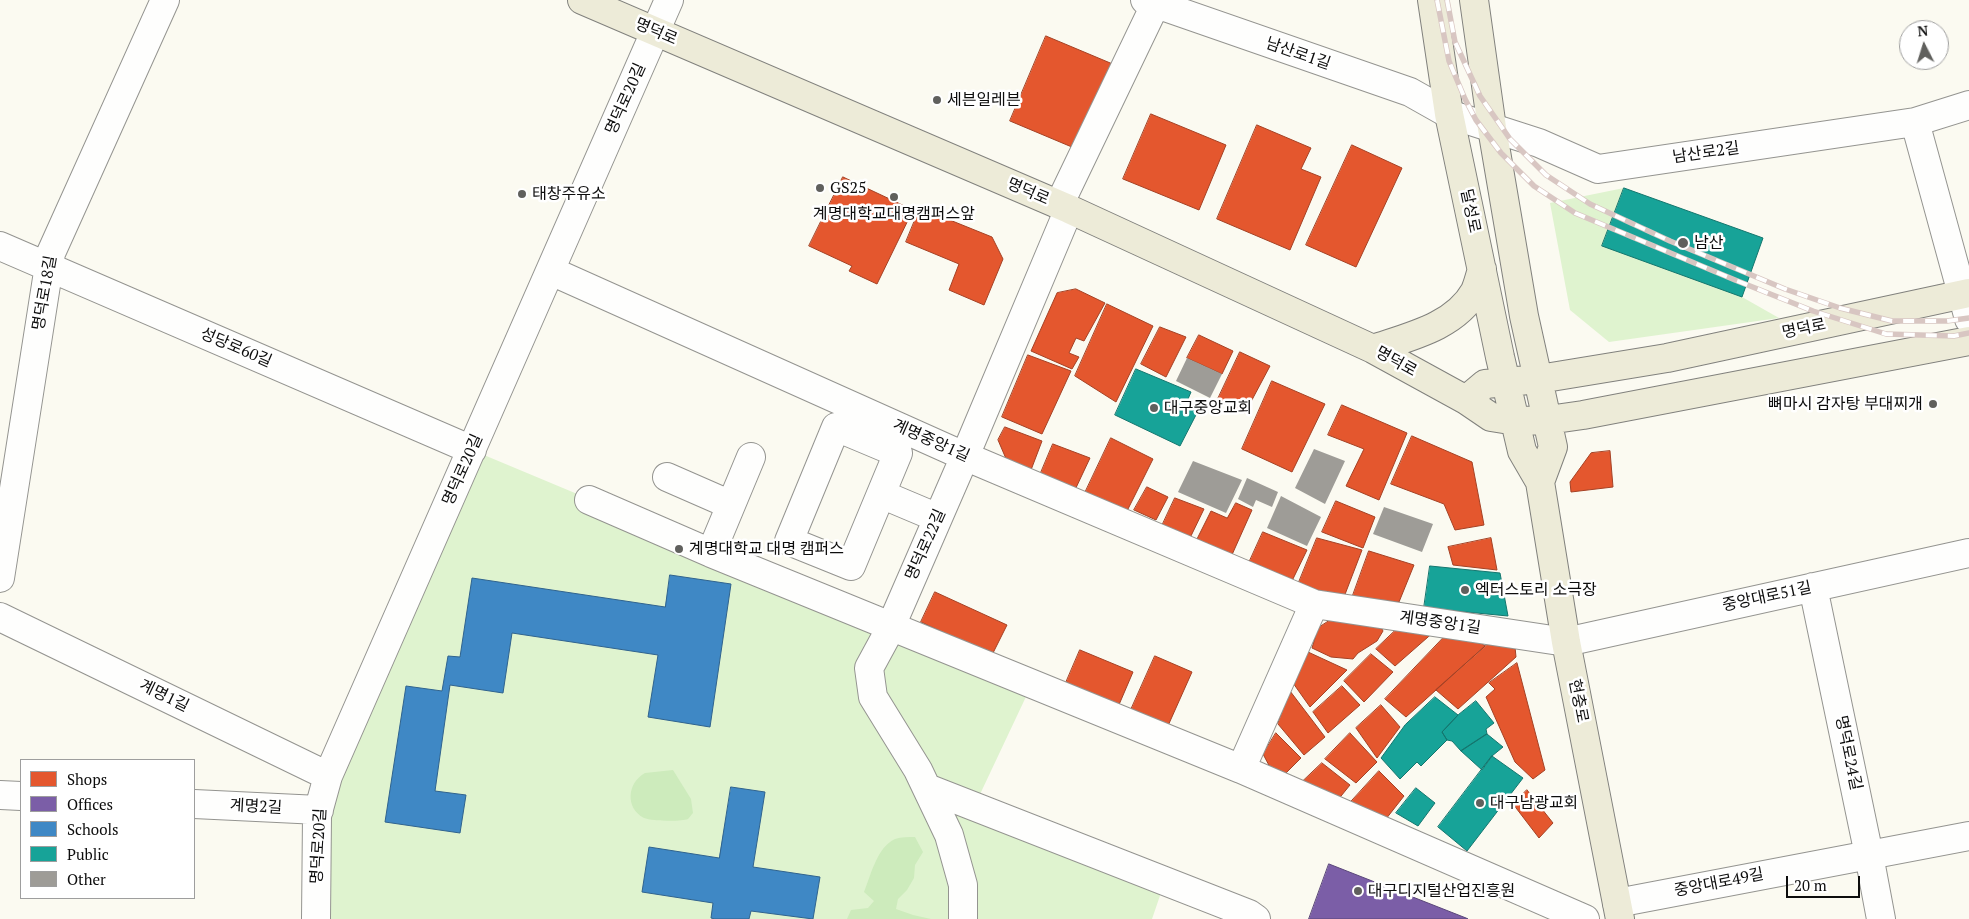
<!DOCTYPE html>
<meta charset="utf-8">
<style>
body{margin:0}
#map{position:relative;width:1969px;height:919px;overflow:hidden;background:#fbfaf1;font-family:"PT Serif",serif}
canvas{display:block}
.legend{position:absolute;left:20px;top:759px;width:175px;height:140px;box-sizing:border-box;background:#fff;border:1px solid #9e9e9e;margin:0;padding:6px 9px;list-style:none;font-size:15px;color:#0d0d0d}
.legend li{display:flex;align-items:center;gap:10px;height:25px}
.legend b{width:25px;border:1px solid #9e9e9e}
.north{position:absolute;left:1899px;top:20px;width:50px;height:50px;box-sizing:border-box;background:#fff;border:1px solid #9e9e9e;border-radius:50%;rotate:355deg;font-size:14px;font-weight:700;line-height:20px;text-align:center;color:#0d0d0d}
.north::after{content:'';display:block;margin:auto;width:18px;height:22px;background:#60605d;clip-path:polygon(50% 0,100% 100%,50% 72%,0 100%)}
.scale{position:absolute;left:1786px;top:876px;width:74px;height:22px;box-sizing:border-box;border:2px solid #0d0d0d;border-top:0;padding-left:6px;font-size:15px;line-height:18px;white-space:nowrap;color:#0d0d0d;-webkit-text-stroke:4px #fff;paint-order:stroke}
</style>
<div id="map">
<canvas width="1969" height="919"></canvas>
<ul class="legend">
<li><b style="height:14px;background:#e4572e"></b>Shops</li>
<li><b style="height:14px;background:#7b5ea7"></b>Offices</li>
<li><b style="height:14px;background:#3f88c5"></b>Schools</li>
<li><b style="height:14px;background:#17a398"></b>Public</li>
<li><b style="height:14px;background:#9e9c97"></b>Other</li>
</ul>
<div class="north">N</div>
<div class="scale">20 m</div>
</div>
<script>
const ctx = document.querySelector('canvas').getContext('2d');
ctx.lineJoin = 'round';
function paint(path, color) {
  ctx.fillStyle = color;
  ctx.fill(path, 'evenodd');
}
function trace(path, color, width, dash) {
  ctx.strokeStyle = color;
  ctx.lineWidth = width;
  ctx.lineCap = dash ? 'butt' : 'round';
  ctx.setLineDash(dash || []);
  ctx.stroke(path);
}
function drawText(font, color, halo, rows, align = 'center') {
  ctx.font = font + ' "PT Serif","Noto Sans KR",serif';
  ctx.lineWidth = 5;
  ctx.setLineDash([]);
  ctx.textBaseline = 'middle';
  ctx.strokeStyle = halo;
  ctx.fillStyle = color;
  for (const [text, x, y, turn = 0] of rows) {
    ctx.save();
    ctx.translate(x, y);
    ctx.rotate((+turn || 0) * Math.PI / 180);
    ctx.textAlign = isNaN(turn) ? turn : align;
    if (halo) ctx.strokeText(text, 0, 0);
    ctx.fillText(text, 0, 0);
    ctx.restore();
  }
}
paint(new Path2D(`
 M1624,188l139,50 -21,59 37,21 -170,24 -39,-32 -20,-107z
 M472,450l560,234 -58,123 191,74 -13,38h-836l3,-109z`), '#dff3cf');
paint(new Path2D(`
 M673,770l18,29 2,14c-2,2 -3,4 -5,6 -7,3 -37,2 -44,-1 -19,-10 -17,-35 1,-45z
 M915,837l8,15 -8,13 -1,13 -7,12 -9,9 -2,10 17,6 18,4h-84l4,-9 17,-2 6,-7 -10,-9c7,-17 13,-45 31,-53 6,-2 14,-2 20,-2z`), '#cdebbc');
const shops = new Path2D(`
 M1046,36l69,29 -36,85 -69,-29z
 M1151,114l75,31 -27,65 -76,-31z
 M1257,125l54,23 -10,21 20,8 -31,73 -73,-31z
 M1352,145l50,23 -46,99 -50,-22z
 M843,177l70,33 -36,74 -28,-13 3,-5 -43,-20z
 M920,208l72,29 11,22 -19,46 -35,-15 10,-26 -53,-22z
 M1076,289l29,14 -21,38 -8,-3 -7,15 10,4 -7,12 -41,-18 26,-58z
 M1107,304l46,22 -37,76 -41,-26z
 M1160,327l26,10 -20,40 -25,-13z
 M1199,335l34,16 -11,23 -35,-16z
 M1240,352l30,14 -25,47 -28,-12z
 M1028,355l43,16 -29,63 -40,-17z
 M1272,381l53,23 -33,68 -50,-23z
 M1342,405l65,28 -28,67 -33,-14 18,-37 -36,-14z
 M1005,427l37,14 -11,29 -24,-9 -9,-21z
 M1412,436l60,26 12,63 -29,5 -11,-26 -53,-20z
 M1111,438l42,21 -28,56 -41,-20z
 M1053,444l37,14 -16,34 -34,-17z
 M1610,451l3,36 -42,5 -1,-10 21,-29z
 M1147,487l21,10 -12,23 -22,-10z
 M1175,498l29,11 -15,31 -28,-12z
 M1336,501l39,16 -12,31 -41,-16z
 M1236,503l16,7 -21,47 -35,-16 15,-30 16,7z
 M1263,532l44,18 -16,33 -43,-18z
 M1317,538l45,12 -18,47 -47,-10z
 M1491,538l6,32 -44,-5 -5,-18z
 M1369,551l45,14 -15,37 -47,-4z
 M935,592l72,33 -15,30 -71,-33z
 M1335,617l45,8 3,6 -6,10 -19,12 -5,6 -22,-2 -19,-9 6,-20z
 M1400,626l36,4 -41,36 -19,-17z
 M1446,635l31,5 8,6 -79,71 -21,-18z
 M1497,636l17,1 2,20 -58,52 -22,-19z
 M1080,650l53,22 -15,35 -53,-22z
 M1308,652l39,18 -37,37 -17,-24z
 M1371,654l22,18 -29,30 -20,-21z
 M1155,656l37,16 -25,56 -37,-16z
 M1517,663l28,107 -12,9 -18,-17 -29,-65 9,-8 -6,-6z
 M1342,686l18,19 -32,28 -15,-21z
 M1290,691l35,46 -21,18 -26,-31z
 M1381,705l19,22 -23,31 -21,-30z
 M1276,733l25,25 -17,17 -12,-4 -9,-17z
 M1350,733l27,29 -21,21 -31,-24z
 M1322,763l28,22 -13,16 -37,-17z
 M1379,771l25,25 -22,28 -34,-19z
 M1527,790l26,33 -14,15 -26,-34z`);
paint(shops, '#e4572e');
trace(shops, '#a44124', 1);
const offices = new Path2D(`
 M1329,864l137,54 2,1h-159z`);
paint(offices, '#7b5ea7');
trace(offices, '#5a4679', 1);
const schools = new Path2D(`
 M670,575l61,9 -21,143 -62,-10 10,-62 -146,-22 -9,60 -53,-8 -15,106 31,4 -6,38 -75,-11 21,-136 36,5 6,-35 12,1 12,-79 193,29z
 M731,787l34,5 -12,75 67,10 -7,42 -62,-8 -2,8h-34l-4,-1 2,-15 -71,-11 7,-45 70,11z`);
paint(schools, '#3f88c5');
trace(schools, '#30638e', 1);
const public = new Path2D(`
 M1624,188l139,50 -21,59 -140,-51z
 M1136,369l55,23 -6,14 13,5 -18,35 -65,-31z
 M1430,566l70,7 8,43 -84,-8z
 M1435,697l23,18 -16,17 5,8 -26,26 -4,-4 -17,17 -19,-21 24,-33z
 M1476,701l18,22 -8,6 1,5 -26,17 -9,-10 -5,-1 -5,-8 16,-17z
 M1487,734l16,13 -11,9 -10,14 -21,-19z
 M1492,756l31,22 -56,73 -29,-24z
 M1416,788l19,15 -17,23 -22,-13z`);
paint(public, '#17a398');
trace(public, '#14766e', 1);
paint(new Path2D(`
 M1187,358l35,16 -12,24 -34,-17z
 M1314,449l31,12 -20,43 -30,-16z
 M1193,461l49,19 -16,33 -48,-21z
 M1247,478l31,14 -6,15 -16,-7 -3,7 -15,-8z
 M1281,496l40,21 -14,29 -40,-18z
 M1384,507l49,17 -11,28 -49,-18z`), '#9e9c97');
const minor = new Path2D(`
 M1145,0l265,92 39,22 90,29 59,26 317,-47 54,-17
 M1915,122l54,197
 M1059,205l96,-200
 M0,246l472,204
 M551,271l404,181 359,152 252,38 403,-89
 M836,427l62,26 -47,113 -62,-25z
 M751,457l-40,96 530,216 344,150
 M667,477l64,28
 M881,494l57,24
 M589,500l122,53
 M0,578l51,-325 114,-253
 M1813,587l56,268 12,64
 M0,617l328,159
 M1241,769l73,-165
 M927,788l322,126 7,5
 M0,795l21,1
 M194,804l125,6
 M1617,903l352,-67
 M316,919l1,-103 11,-40 341,-776
 M963,919v-34l-14,-50 -31,-65 -45,-73 -4,-29 19,-35 77,-177 104,-247`);
const major = new Path2D(`
 M582,0l487,209 304,140 93,51 25,17 25,4 32,-1 35,-5 386,-74
 M1432,0l17,114 51,243 22,94 18,31 26,160 54,277
 M1474,0l18,128 32,188 29,131 -13,35
 M1373,349c35,-12 82,-22 102,-58 3,-7 5,-15 7,-22
 M1466,400l19,-16 54,-5 128,-21 302,-65`);
trace(minor, '#949490', 30);
trace(major, '#81817d', 30);
trace(minor, '#fefefd', 28);
trace(major, '#edebd8', 28);
const rail = new Path2D(`
 M1437,0l12,61 16,38 11,21 25,33 33,33 41,27 160,67 78,31 73,23 68,2 15,-3
 M1447,0l8,42 25,54 30,43 36,36 44,29 80,37 115,48 55,19 52,13h55l22,-3`);
trace(rail, '#d8c6c2', 5.5);
trace(rail, '#fff', 4, [11]);
for (const [x, y, r, color] of [
 [937,100,5,"#60605d"],
 [820,188,5,"#60605d"],
 [522,194,5,"#60605d"],
 [894,197,5,"#60605d"],
 [1683,243,6,"#60605d"],
 [1933,404,5,"#60605d"],
 [1154,408,5,"#60605d"],
 [679,549,5,"#60605d"],
 [1465,590,5,"#60605d"],
 [1480,803,5,"#60605d"],
 [1358,891,5,"#60605d"]
]) {
  const dot = new Path2D();
  dot.arc(x, y, r, 0, 2 * Math.PI);
  ctx.fillStyle = color;
  ctx.fill(dot);
  trace(dot, '#fff', 2);
}
drawText('16px', '#0d0d0d', '#fff', [
 ["명덕로",656,32,23],
 ["남산로1길",1298,54,19],
 ["명덕로20길",626,99,-66],
 ["남산로2길",1706,153,-8],
 ["명덕로",1028,192,23],
 ["달성로",1470,211,78],
 ["명덕로18길",45,293,-80],
 ["명덕로",1804,329,-12],
 ["성당로60길",236,348,23],
 ["명덕로",1396,362,29],
 ["계명중앙1길",931,441,24],
 ["명덕로20길",463,470,-66],
 ["명덕로22길",926,545,-66],
 ["중앙대로51길",1767,597,-12],
 ["계명중앙1길",1440,623,8],
 ["계명1길",164,696,26],
 ["현충로",1578,701,79],
 ["명덕로24길",1848,753,78],
 ["계명2길",256,807,3],
 ["명덕로20길",319,846,-87],
 ["중앙대로49길",1719,883,-11]
]);
drawText('16px', '#0d0d0d', '#fff', [
 ["세븐일레븐",947,100],
 ["GS25",830,188],
 ["태창주유소",532,194],
 ["계명대학교대명캠퍼스앞",894,214,"center"],
 ["남산",1694,243],
 ["뼈마시 감자탕 부대찌개",1923,404,"right"],
 ["대구중앙교회",1164,408],
 ["계명대학교 대명 캠퍼스",689,549],
 ["엑터스토리 소극장",1475,590],
 ["대구남광교회",1490,803],
 ["대구디지털산업진흥원",1368,891]
], 'left');
</script>
